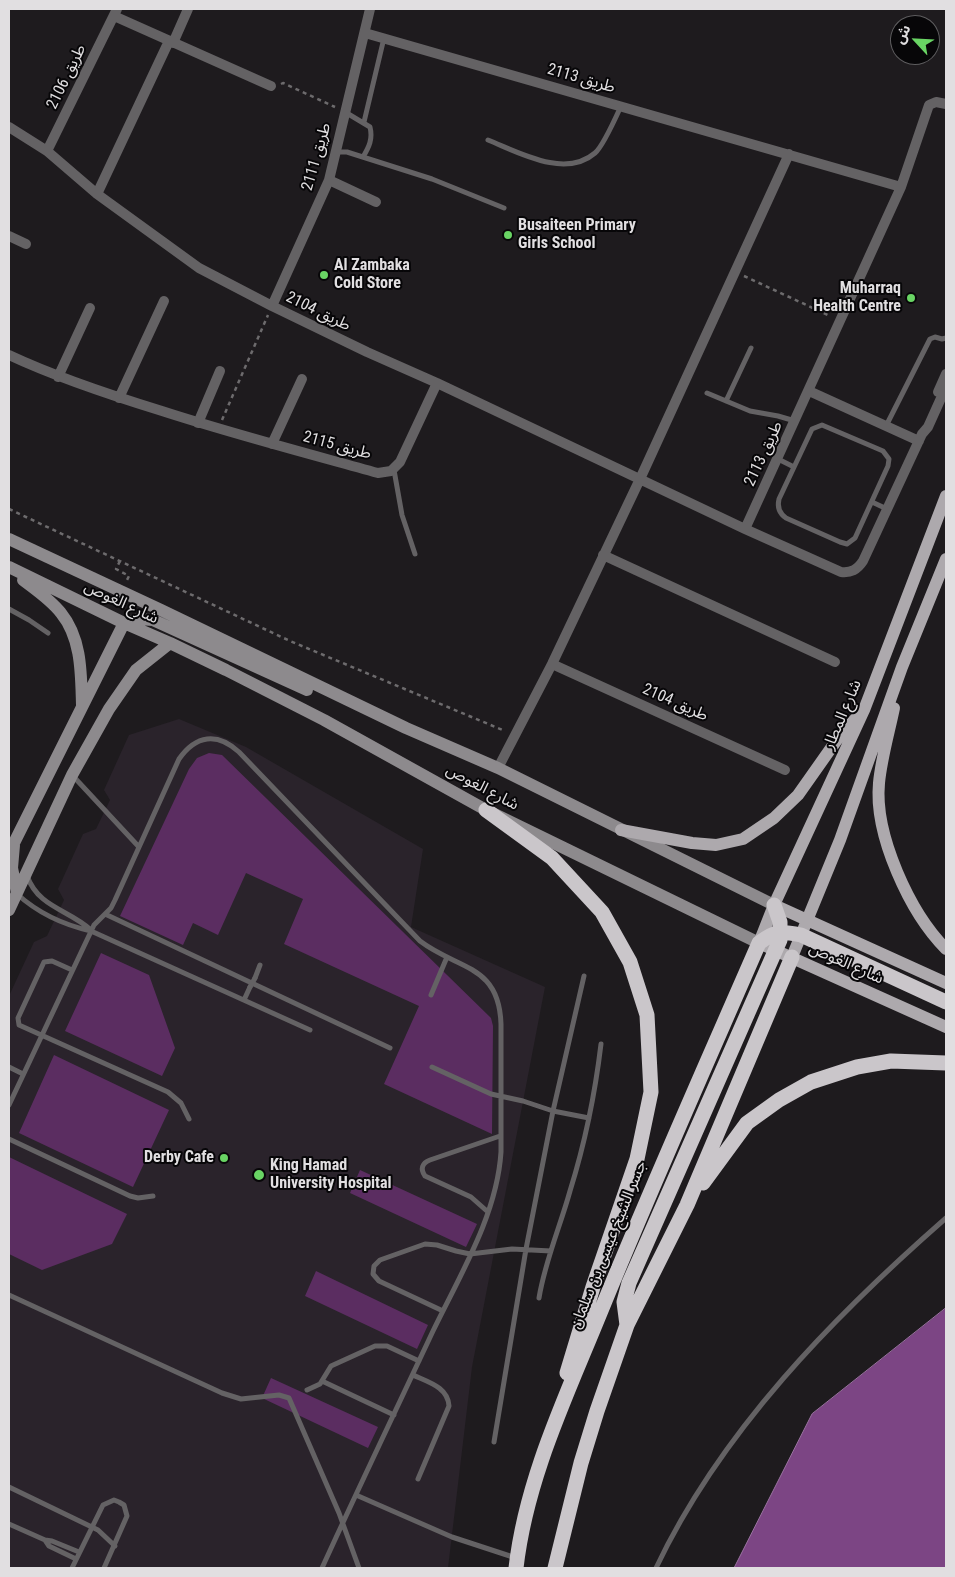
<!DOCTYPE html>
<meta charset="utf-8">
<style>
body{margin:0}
#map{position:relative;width:955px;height:1577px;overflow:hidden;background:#1e1b1e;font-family:"Roboto Condensed","Noto Sans Arabic",sans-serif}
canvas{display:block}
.frame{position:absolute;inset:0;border:10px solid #e1dfe1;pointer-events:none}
.north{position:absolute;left:890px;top:15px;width:50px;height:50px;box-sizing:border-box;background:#070608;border:1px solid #5e5d5f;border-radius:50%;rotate:295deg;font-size:14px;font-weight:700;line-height:20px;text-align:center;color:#e1dfe1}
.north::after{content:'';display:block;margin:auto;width:18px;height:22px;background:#69d464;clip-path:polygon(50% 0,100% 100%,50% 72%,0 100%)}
</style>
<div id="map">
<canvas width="955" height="1577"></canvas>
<div class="frame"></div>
<div class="north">ش</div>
</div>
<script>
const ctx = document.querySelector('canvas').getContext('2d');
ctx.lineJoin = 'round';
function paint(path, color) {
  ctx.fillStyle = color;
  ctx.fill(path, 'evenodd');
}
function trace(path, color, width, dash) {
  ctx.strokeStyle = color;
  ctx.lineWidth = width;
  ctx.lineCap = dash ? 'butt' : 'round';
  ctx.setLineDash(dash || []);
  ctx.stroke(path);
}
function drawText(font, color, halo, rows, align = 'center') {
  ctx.font = font + ' "Roboto Condensed","Noto Sans Arabic",sans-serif';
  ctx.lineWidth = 4;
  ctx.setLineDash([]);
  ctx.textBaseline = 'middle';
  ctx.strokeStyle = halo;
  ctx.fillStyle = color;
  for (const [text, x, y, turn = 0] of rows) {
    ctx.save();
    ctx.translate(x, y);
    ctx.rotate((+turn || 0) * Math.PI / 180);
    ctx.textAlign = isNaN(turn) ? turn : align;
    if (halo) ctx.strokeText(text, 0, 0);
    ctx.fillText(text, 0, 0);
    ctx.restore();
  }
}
paint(new Path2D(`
 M179,719l67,28 177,102 -12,78 134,60 -73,380 -24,201h-439v-572l25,-54 13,-6 17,-36 -6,-11 25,-55 13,-5 14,-29 -6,-10 25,-55z`), '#2a232b');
paint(new Path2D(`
 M209,753l13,2 269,263 2,8 -1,108 -108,-50 35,-78 -135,-62 19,-45 -57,-26 -28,62 -25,-12 -10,22 -63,-29 69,-147 8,-11z
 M101,953l48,22 26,73 -13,28 -97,-45z
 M54,1055l115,55 -36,77 -114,-54z
 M9,1157l118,57 -15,30 -70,26 -33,-16z
 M360,1170l117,54 -11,23 -116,-54z
 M316,1271l112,54 -11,24 -112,-53z
 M271,1378l107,49 -10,21 -106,-50z`), '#5b2d61');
const water = new Path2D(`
 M946,1308v260h-212l78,-154z`);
paint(water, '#7c4584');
trace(water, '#9a73a0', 1);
trace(new Path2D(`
 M281,84l2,-1 52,24
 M744,276l86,40
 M222,420l46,-105
 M9,509l281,132 215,90
 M120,561l-4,8 13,7 -2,4`), '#6d6b6d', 2.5, [4, 4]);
trace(new Path2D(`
 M345,112l25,15c3,12 -1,20 -7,30
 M364,122l20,-84
 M488,140c30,12 77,39 107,13 8,-7 21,-36 26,-47
 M337,152h10l85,27 72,29
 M707,393l43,18 28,5 17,5
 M726,401l25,-53
 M822,425l61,26 6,8 -1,7 -33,72 -8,6 -7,-2 -54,-24c-7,-5 -9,-11 -7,-19l33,-70z
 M886,426l44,-87 5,-2 7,2 4,-1
 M778,459l16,8
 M394,470l8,45 13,39
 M872,502l15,7
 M9,609l20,11 19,13
 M73,776l66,71
 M27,876c12,32 41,33 64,54
 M17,894c21,19 47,31 74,37l219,99
 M105,914l285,134
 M72,970l-20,-9 -8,1 -26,56 1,7 149,67 13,11 8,16
 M255,978l5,-13
 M431,995l16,-38
 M244,1000l6,-13
 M9,1067l14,7
 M432,1067l59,27 32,7 30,10 36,7
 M9,1105l85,-180 17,-17 4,-8 64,-141c17,-24 38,-27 60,-7l181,189c38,29 79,23 81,83v128c-4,63 -41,123 -68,179 -37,79 -75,158 -111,237
 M9,1139l121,57 8,2 15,-2
 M488,1212l-17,-15 -46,-21c-5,-7 -3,-13 5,-16l70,-24
 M9,1295l213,98 19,6 38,-4 10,3 50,115 20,55
 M539,1298c6,-37 21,-71 31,-107 15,-48 25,-97 31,-147
 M443,1311l-64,-30 -6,-7 1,-8 6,-6 45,-16 12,1 19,6 14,3 42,-5 39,2
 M413,1375c15,7 35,12 36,31l-31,73
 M322,1381l72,34
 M307,1390l13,-6 11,-18 44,-20h12l32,15
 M494,1442l32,-193 27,-138 31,-135
 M9,1487l89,43 17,16
 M356,1495l96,42 64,21
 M9,1524l36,16 4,6 27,13
 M45,1540l7,1 27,11
 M72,1568l31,-63 11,-5 5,2 5,3 3,11 -23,52
 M656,1568c65,-137 177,-251 290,-350`), '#646264', 5);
trace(new Path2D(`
 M114,16l157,70
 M365,33l536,154
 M173,43l15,-34
 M9,127l38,24 50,43 102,74 73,38 95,46 70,31 308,146 96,43c10,1 16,-2 22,-11l59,-127 6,-7 18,-40
 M47,151l70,-142
 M329,180l47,22
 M97,194l72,-153
 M9,236l17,8
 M272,306l57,-126 41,-171
 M9,355c49,23 101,40 153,56 71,23 144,42 216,62l13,-2 9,-9 37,-79
 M58,377l32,-69
 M809,391l110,50
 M938,392l8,-18
 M119,398l45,-97
 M198,423l22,-52
 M272,444l30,-65
 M745,529l156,-342 28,-82 7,-3 10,2
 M603,555l232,107
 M552,664l233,106
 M498,768l54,-104 88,-185 149,-325`), '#646264', 10);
trace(new Path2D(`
 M9,539l152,71 245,118 92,40 276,137
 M9,567l115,56 46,20 56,27 98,50 162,90 273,133
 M23,580c13,10 28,20 38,33 21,26 20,61 21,92
 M14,845l-2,23 5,25
 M9,853l115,-230 15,-4 14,1 154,70
 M9,910l63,-135 37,-66 27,-39 34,-27`), '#8d8a8d', 12);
trace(new Path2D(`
 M946,496l-82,214 -90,195 -15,38 187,84
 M894,708c-5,24 -13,52 -15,75 -5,52 31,130 67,166
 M621,830l71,13 24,2 27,-6 31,-21 24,-23 43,-61 16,-17
 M774,905l172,78
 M792,957l48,-117 62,-173 44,-108`), '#ada9ad', 12);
trace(new Path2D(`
 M486,810l66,48 50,54 28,50 17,53 4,77 -14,67 -44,128 -26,86
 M703,1183l44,-60 32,-23 32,-18 46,-15 34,-6 55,2
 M627,1325l-3,-23 5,-19 151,-343v-18l-6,-17
 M516,1568c10,-88 49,-169 82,-250 51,-126 107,-251 161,-375 17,-13 22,-12 42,-8l145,67
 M555,1568l26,-105 16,-52 30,-86 60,-120 105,-248`), '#cac6ca', 15);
trace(new Path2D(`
 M250,987l5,-9`), '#646264', 5);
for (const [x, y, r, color] of [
 [508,235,5,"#69d464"],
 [324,275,5,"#69d464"],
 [911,298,5,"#69d464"],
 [224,1158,5,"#69d464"],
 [259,1175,6,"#69d464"]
]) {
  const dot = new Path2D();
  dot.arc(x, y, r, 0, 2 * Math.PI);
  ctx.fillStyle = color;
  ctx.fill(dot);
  trace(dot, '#070608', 2);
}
drawText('16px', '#e1dfe1', '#070608', [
 ["طريق 2106",67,77,-64],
 ["طريق 2113",581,79,16],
 ["طريق 2111",317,157,-74],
 ["طريق 2104",318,312,26],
 ["طريق 2115",337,446,15],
 ["طريق 2113",764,454,-65],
 ["شارع الغوص",121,603,25],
 ["طريق 2104",675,703,24],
 ["شارع المطار",843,715,-67],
 ["شارع الغوص",482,788,28],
 ["شارع الغوص",846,964,24],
 ["جسر الشيخ عيسى بن سلمان",609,1245,-68]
]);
drawText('bold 16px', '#e1dfe1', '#070608', [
 ["Busaiteen Primary",518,226],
 ["Girls School",518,244],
 ["Al Zambaka",334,266],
 ["Cold Store",334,284],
 ["Muharraq",901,289,"right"],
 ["Health Centre",901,307,"right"],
 ["Derby Cafe",214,1158,"right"],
 ["King Hamad",270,1166],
 ["University Hospital",270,1184]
], 'left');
</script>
